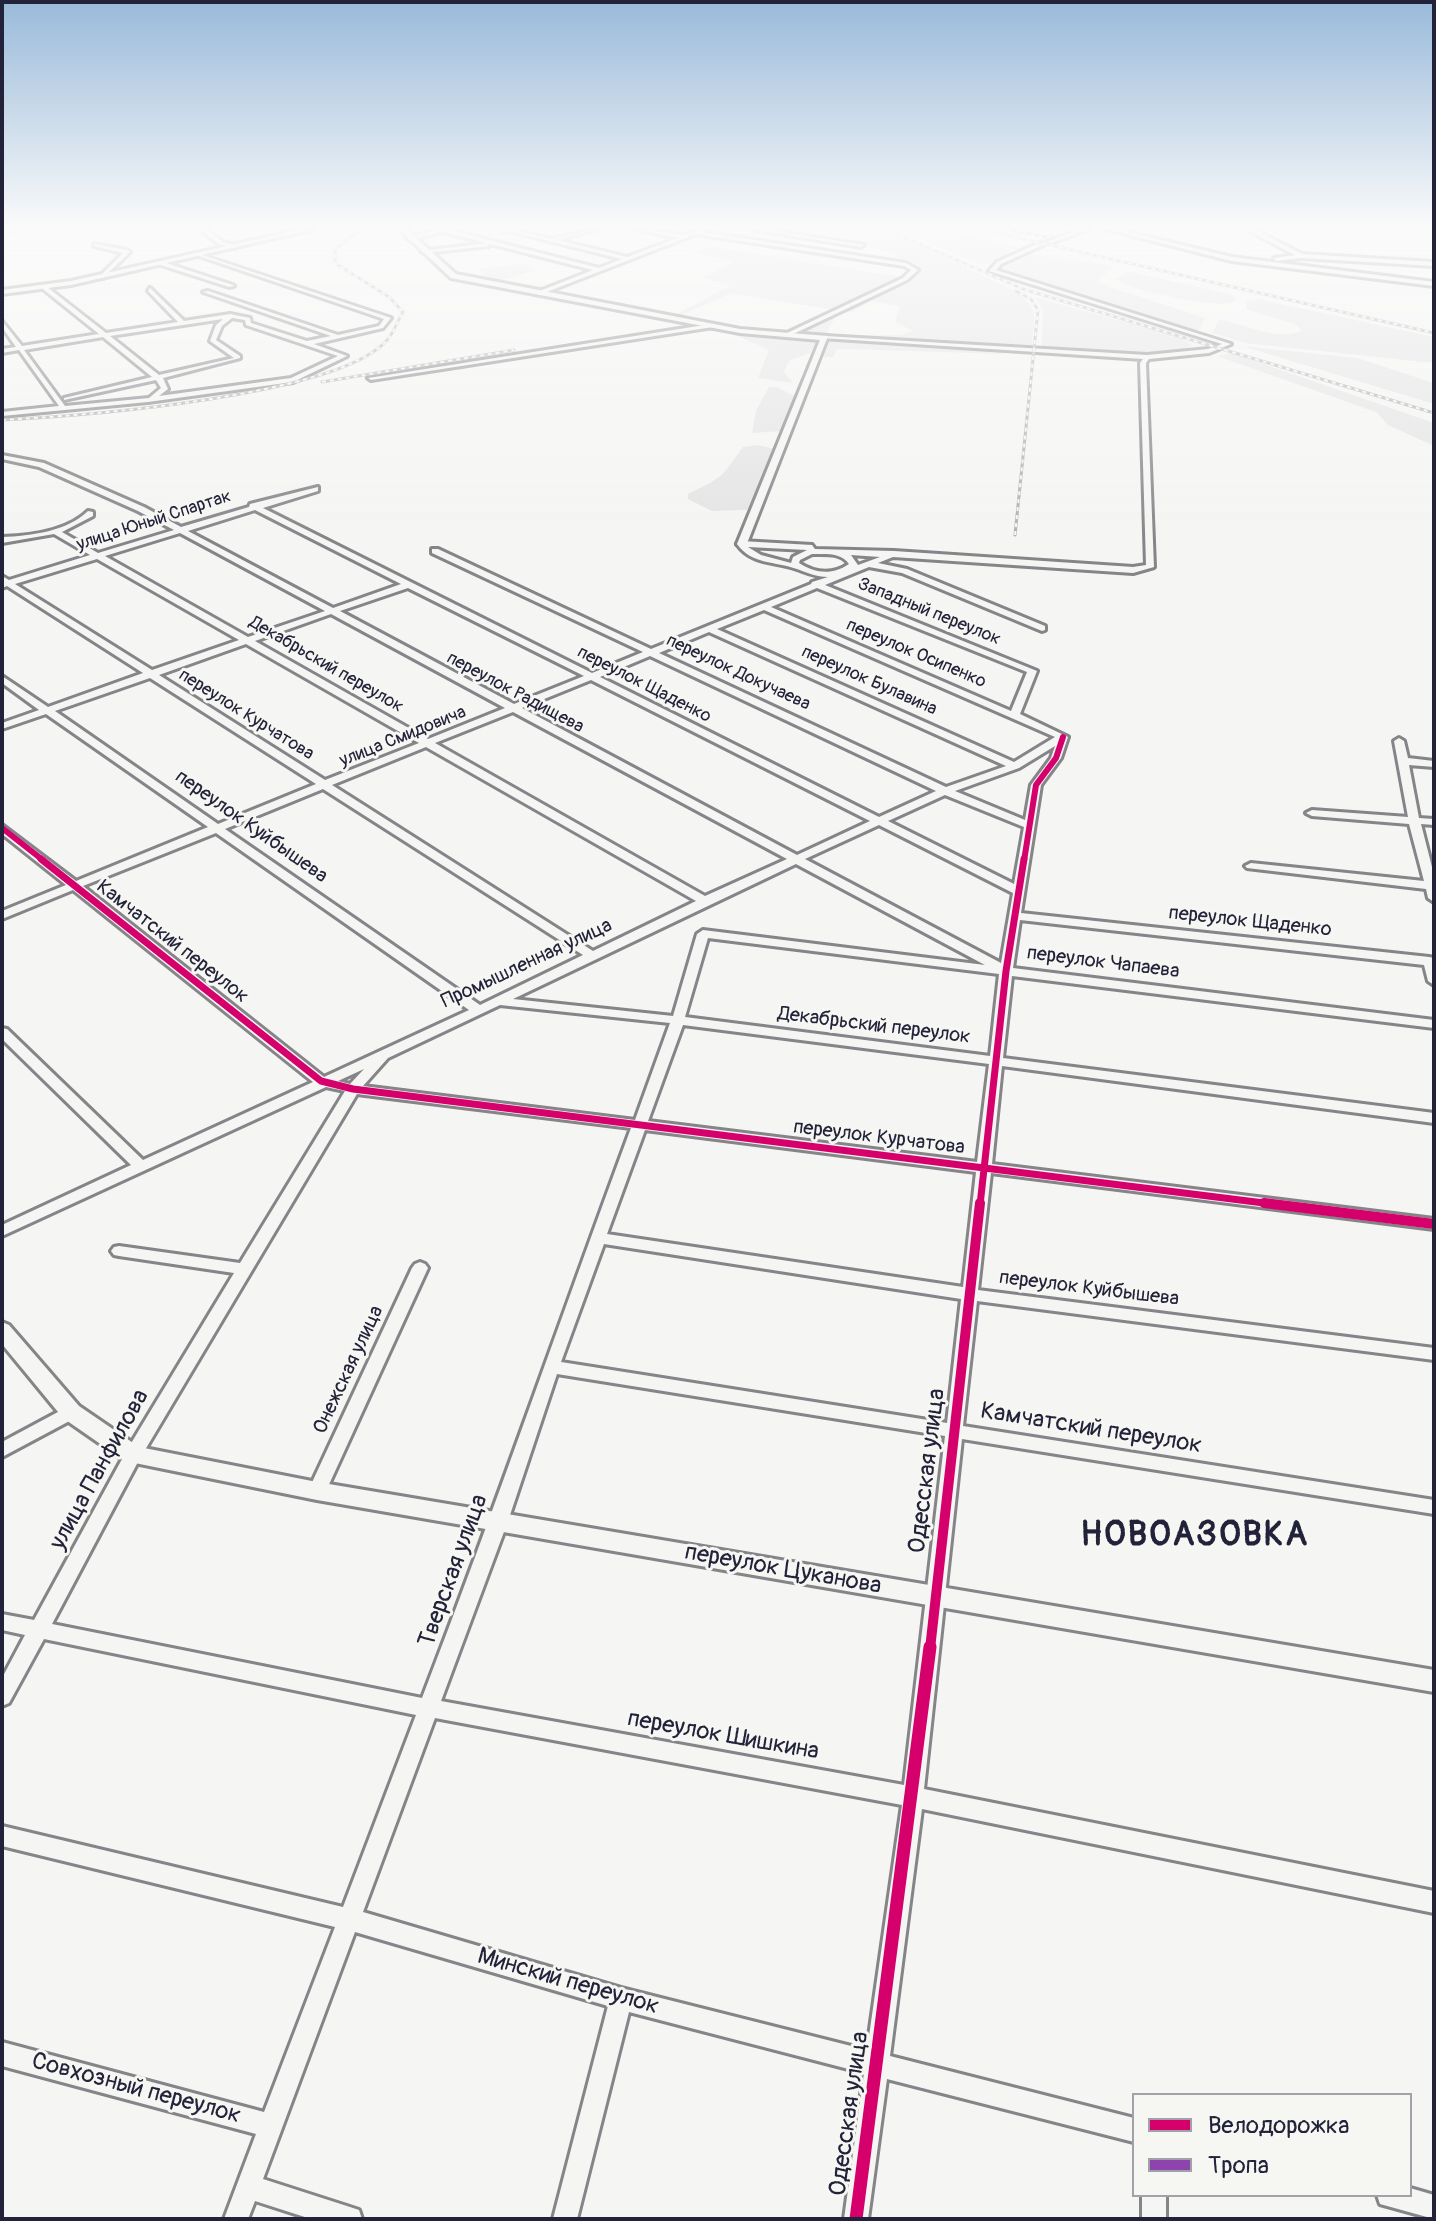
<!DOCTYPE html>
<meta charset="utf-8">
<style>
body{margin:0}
#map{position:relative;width:1436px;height:2221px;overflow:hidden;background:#f5f5f3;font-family:Pangolin,sans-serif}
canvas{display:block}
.frame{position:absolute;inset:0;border:4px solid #22223b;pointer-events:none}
.legend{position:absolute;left:1132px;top:2093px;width:280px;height:104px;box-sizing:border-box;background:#f6f6f2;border:2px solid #a1a1a9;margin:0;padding:10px 14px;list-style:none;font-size:24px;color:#22223b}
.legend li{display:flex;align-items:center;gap:16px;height:40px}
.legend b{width:40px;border:2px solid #a1a1a9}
</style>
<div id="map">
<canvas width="1436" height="2221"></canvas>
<div class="frame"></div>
<ul class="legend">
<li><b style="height:10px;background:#d6006c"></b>Велодорожка</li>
<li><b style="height:10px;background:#8e44ad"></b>Тропа</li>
</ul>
</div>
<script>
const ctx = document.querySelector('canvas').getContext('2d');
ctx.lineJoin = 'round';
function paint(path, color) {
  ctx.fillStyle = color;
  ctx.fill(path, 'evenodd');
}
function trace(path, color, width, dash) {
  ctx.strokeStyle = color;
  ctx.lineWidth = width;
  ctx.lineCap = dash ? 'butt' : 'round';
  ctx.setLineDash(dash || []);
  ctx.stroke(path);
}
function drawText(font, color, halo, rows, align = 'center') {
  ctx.font = font + ' Pangolin,sans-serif';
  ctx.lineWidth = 6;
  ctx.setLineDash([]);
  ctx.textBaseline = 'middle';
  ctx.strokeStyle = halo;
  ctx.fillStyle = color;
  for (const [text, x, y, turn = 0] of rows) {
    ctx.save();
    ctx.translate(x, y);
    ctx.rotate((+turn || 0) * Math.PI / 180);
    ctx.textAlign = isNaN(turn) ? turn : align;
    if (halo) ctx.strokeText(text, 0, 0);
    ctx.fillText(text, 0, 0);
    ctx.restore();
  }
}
paint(new Path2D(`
 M826,229h55l29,10 102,51c29,17 22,24 20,55l-192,-9 61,-1 12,-4 -18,-9 5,-16 -30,-5 -18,11 -15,2 -11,20h-30l125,-63 -24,-9v-7l-46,-14 -2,-5z
 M896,229h50l72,19 -28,15 -12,1z
 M707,247h7l187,30 -67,33 -103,-17 -49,22h-7l56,-30 -28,-7 31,-16 -40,-10z
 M1031,254l84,12 -18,14 1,3 107,35 -5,11 -8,2 -180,-53 -14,-8 19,-14z
 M522,264l9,2 -3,4h9l-41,12 -22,-3 12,-6 -8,-3 4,-2z
 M1129,272l102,22 5,5 -4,4c-23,4 -99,-12 -117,-24z
 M1034,297l145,40 13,8c-25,18 -117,6 -150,2l1,-37z
 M1258,299l176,38v26l-189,-20 -33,-10 7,-13c26,3 56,22 83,11l-5,-6 -51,-16 1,-8z
 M726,331l89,8 2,3 -7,11 -21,8 -5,11 9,11 -35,-5 11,-28z
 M832,340l169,9 9,2 -9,3 -158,-5 -6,1 -4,7h-11l4,-14z
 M1242,346l115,12 77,25v21z
 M1232,353l202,70v23l-46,-21 -12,-13 -159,-56z
 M769,387h8l19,10 -13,34 -31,2 4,-22z
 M758,445l17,4 -28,61 -35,1 -24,-12v-5c35,-17 32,-15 55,-47z`), '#e4e4e4');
const minor = new Path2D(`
 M199,229h6l18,13 15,4 -3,2 -16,-4z
 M440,229h11l-2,1 150,38 23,-9 -121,-30h9l41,10 45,-10 -39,11 70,17 51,-19 -42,-9 48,6 21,-6 -3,3 204,31 12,7 -11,10 -120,57 -2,-3 118,-56 8,-8 -7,-4 -208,-32 -157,61 -2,-3 56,-22 -150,-38 -33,8 -3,-2z
 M750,229h12l102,16 -3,2z
 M1082,229h7l-38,14 -5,-1z
 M1106,229h9l117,28 202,25v4l-202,-25z
 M1246,229h7l49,25 132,8v4l-133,-8 -25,3 -2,-3 21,-3z
 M1041,242l2,3 -42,19 -5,6 235,74 -22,9 -60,6 -3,4 8,204 -21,6 -240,-16 -15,6 29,6 138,57v4l-3,1 -140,-58 -33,-6 -44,18 212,86 -17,43 48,23 -7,21 -20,27 -20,128 408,44 5,1v27l-6,-4 -4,-16 -404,-45 -7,48 421,52v8l-422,-52 -9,82 431,55v10l-432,-57 -10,98 442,55v10l-443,-56 -13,117 456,58v12l-457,-59 -14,125 471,74v14l-472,-75 -38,350 510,102v22l-512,-104 -32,247 244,62v24l-247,-63 -19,140h-24l20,-146 -235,-61 -52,207h-24l55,-213 -253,-74 -92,247 87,28 9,3 3,9h-51l-56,-18 -7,18h-24l32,-85 -254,-68v-24l262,70 71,-185 -333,-81v-20l341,81 73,-192 -372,-76 -35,64 -7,3v-28l23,-43 -23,-5v-16l32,6 93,-170 107,-177 -115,-17 -5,-1 -3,-4 3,-4 5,-1 121,17 105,-172 -19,-4 -324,149v-11l129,-60 -129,-126v-11l5,1 136,131 170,-78 -240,-192 -71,29v-8l64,-26 -64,-51v-9l74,56 132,-54 -162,-113 -44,15v-6l37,-13 -37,-27v-7l46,31 95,-34 -136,-87 -5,2v-12l7,4 81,-25 -36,-21 -52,9v-6c29,-1 66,-6 86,-26l5,1v4l-31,16 36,21 76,-23 -36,-19 -99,-44 -37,-8v-4l42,8 100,44 37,20 68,-20 1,-3 68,-17v4l-55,17 329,165 51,-21 -211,-99v-4h6l213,100 160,-65 1,-2 16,-5c-12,0 -20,-4 -31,-8 -22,-8 -45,-4 -60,-25l4,-3 71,4 3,4 79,2 239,16 13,-2 -6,-202 3,-4 -321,-21 3,-2 322,19 61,-6 14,-5 -233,-73 8,-9zM255,510l146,74 -68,24 -145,-77zM180,533l145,78 -77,26 -143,-81zM748,547l59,3 -14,7 -2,6 -30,-8zM812,554c13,0 29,-2 37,10 -16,11 -33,10 -50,-1l1,-3zM851,555l29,2 -22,8zM97,559l142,81 -87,30 -137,-86zM408,588l176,88 -70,28 -174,-93zM817,588l210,84 -16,39 -240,-104zM764,610l291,127 -41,25 -297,-133zM331,614l174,94 -77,31 -173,-98zM709,632l297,134 -60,21 -287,-134zM246,644l173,99 -94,37 -166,-105zM650,656l286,135 -57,26 -279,-140zM150,678l166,106 -98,40 -163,-113zM591,680l279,141 -73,34 -275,-147zM513,712l274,147 -82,37 -270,-153zM1055,746l-4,12 -20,27 -6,35 -70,-29 64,-23zM426,747l270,154 -103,50 -261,-166zM323,789l260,166 -103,50 -255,-176zM945,795l79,32 -10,57 -126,-63zM879,825l134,68 -12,70 -196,-104zM216,833l253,177 -145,67 -241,-191zM796,864l189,101 -282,-35 -6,4 -24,82 -160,-17zM708,938l291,36 -9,82 -305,-39zM500,1005l170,18 -35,97 -272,-34 25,-28zM683,1025l306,39 -12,98 -329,-41zM364,1069l-14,15 -12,-3zM357,1094l274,34c-70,189 -136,381 -209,570l-370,-74 87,-164zM645,1130l331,42 -13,115 -356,-53zM604,1244l357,55 -14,124 -386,-61zM557,1374l388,62 -41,349 -463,-84 67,-180zM435,1718l467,87 -35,245 -246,-62 -258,-76z
 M487,243l2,3 -65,7 -3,-2z
 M94,244l33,6 3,2 -27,26 -2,-3 22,-22 -29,-7z
 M196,253l195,65 -8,10 -69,16 33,12 -54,26 -145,20 -146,14v-4l57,-6 -40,-56 -17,3v-4l14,-2 -14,-20v-6l20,25 77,-12 -56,-45v-2h4l59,46 72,-11 -30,-31 2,-3 34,33 46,-7 20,4 1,5 56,18 24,-5 -128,-44 5,-1 130,44 41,-9 5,-7 -188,-64zM232,318l13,2 1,5 92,31 -47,22 -132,18 9,-7 -5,-11 77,-20v-2l-24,-16 6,-14zM223,319l-7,6 -6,16 24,17 -75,17 -49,-39zM103,337l49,40 -88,21v2l92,-20 5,8 -12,10 -84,8 -41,-56z
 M160,261l73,24 1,1 -5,1 -71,-23z
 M711,324l2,3 -342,53 -3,-2z
 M1399,738l5,3 4,17 26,3v6l-25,-2 10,53 15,1v6l-13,-1 13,51v27l-6,-4 -2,-9 -179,-21 -2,-2 6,-3 173,18 -15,-57 -97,-8 -6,-3 6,-3 96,7 -14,-76z
 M420,1262l5,2 3,4 -102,223 -3,5 -6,2 -6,-2 -3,-5 104,-223 3,-4z
 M71,1405l6,2 2,5 -2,5 -75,40v-15z
 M1410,2188l24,7v24l-54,-15 -3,-9h33z
 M1142,2195h24v24h-24z`);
const major = new Path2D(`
 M303,229h11l-243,56 -69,9v-4l69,-9z
 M399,229h7l50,45 284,55 88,7 -82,210 -9,-2 83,-204 -80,-7 -289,-55z
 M2,1322l7,3 70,81 60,41 178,35 1117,188v22l-1117,-192 -192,-39 -62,-43 -61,-74z`);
trace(minor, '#858589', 6);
trace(major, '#858589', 6);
paint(minor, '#f5f5f3');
paint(major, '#f5f5f3');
const rail = new Path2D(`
 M886,229l137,60 411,124
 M980,229l454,104
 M2,234l31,-5
 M322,382l192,-32
 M2,420c77,-4 338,-23 386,-81 6,-7 10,-19 15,-27l-14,-15 -54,-34v-14l27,-20
 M1015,535l23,-225 -7,-11 -15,-8`);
trace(rail, '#b0b0b2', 3);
trace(rail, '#f6f6f2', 2, [4]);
trace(new Path2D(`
 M1003,229l55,10`), '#8e44ad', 3, [5, 3]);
trace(new Path2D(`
 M2,828l42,33
 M1024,861l12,-76 20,-27 7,-21`), '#d6006c', 6);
trace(new Path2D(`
 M41,859l280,222 32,8 927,116
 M980,1205l26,-234 18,-112`), '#d6006c', 7);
trace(new Path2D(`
 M1264,1203l170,21
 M930,1649l50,-446`), '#d6006c', 10);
trace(new Path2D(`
 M856,2219l74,-572`), '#d6006c', 13);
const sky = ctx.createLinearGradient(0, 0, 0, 540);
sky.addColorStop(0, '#99bada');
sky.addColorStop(0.42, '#fafafa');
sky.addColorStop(1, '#fafafa00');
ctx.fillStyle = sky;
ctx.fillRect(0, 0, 1436, 540);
drawText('18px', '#22223b', '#f6f6f2', [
 ["улица Юный Спартак",154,521,-18],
 ["Западный переулок",929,612,22],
 ["переулок Осипенко",916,654,23],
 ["Декабрьский переулок",326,665,30],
 ["переулок Докучаева",738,673,25],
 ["переулок Булавина",869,681,24],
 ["переулок Щаденко",644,685,27],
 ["переулок Радищева",515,693,28],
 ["переулок Курчатова",246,715,32],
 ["улица Смидовича",403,737,-22]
]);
drawText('20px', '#22223b', '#f6f6f2', [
 ["переулок Куйбышева",251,827,35],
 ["переулок Щаденко",1250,922,6],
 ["Камчатский переулок",172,942,38],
 ["переулок Чапаева",1103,963,7],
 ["Промышленная улица",527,964,-25],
 ["Декабрьский переулок",874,1026,7],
 ["переулок Курчатова",879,1138,7],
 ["переулок Куйбышева",1089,1289,7],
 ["Онежская улица",349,1370,-65]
]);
drawText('24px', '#22223b', '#f6f6f2', [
 ["Камчатский переулок",1091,1429,9],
 ["улица Панфилова",100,1470,-61],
 ["Одесская улица",928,1471,-83],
 ["переулок Цуканова",783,1570,10],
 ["Тверская улица",454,1571,-70],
 ["переулок Шишкина",723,1736,10],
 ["Минский переулок",568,1982,16],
 ["Совхозный переулок",136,2089,15],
 ["Одесская улица",850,2114,-82]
]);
ctx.letterSpacing = '2px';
drawText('bold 34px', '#22223b', '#f6f6f2', [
 ["НОВОАЗОВКА",1195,1536]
]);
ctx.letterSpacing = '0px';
</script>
